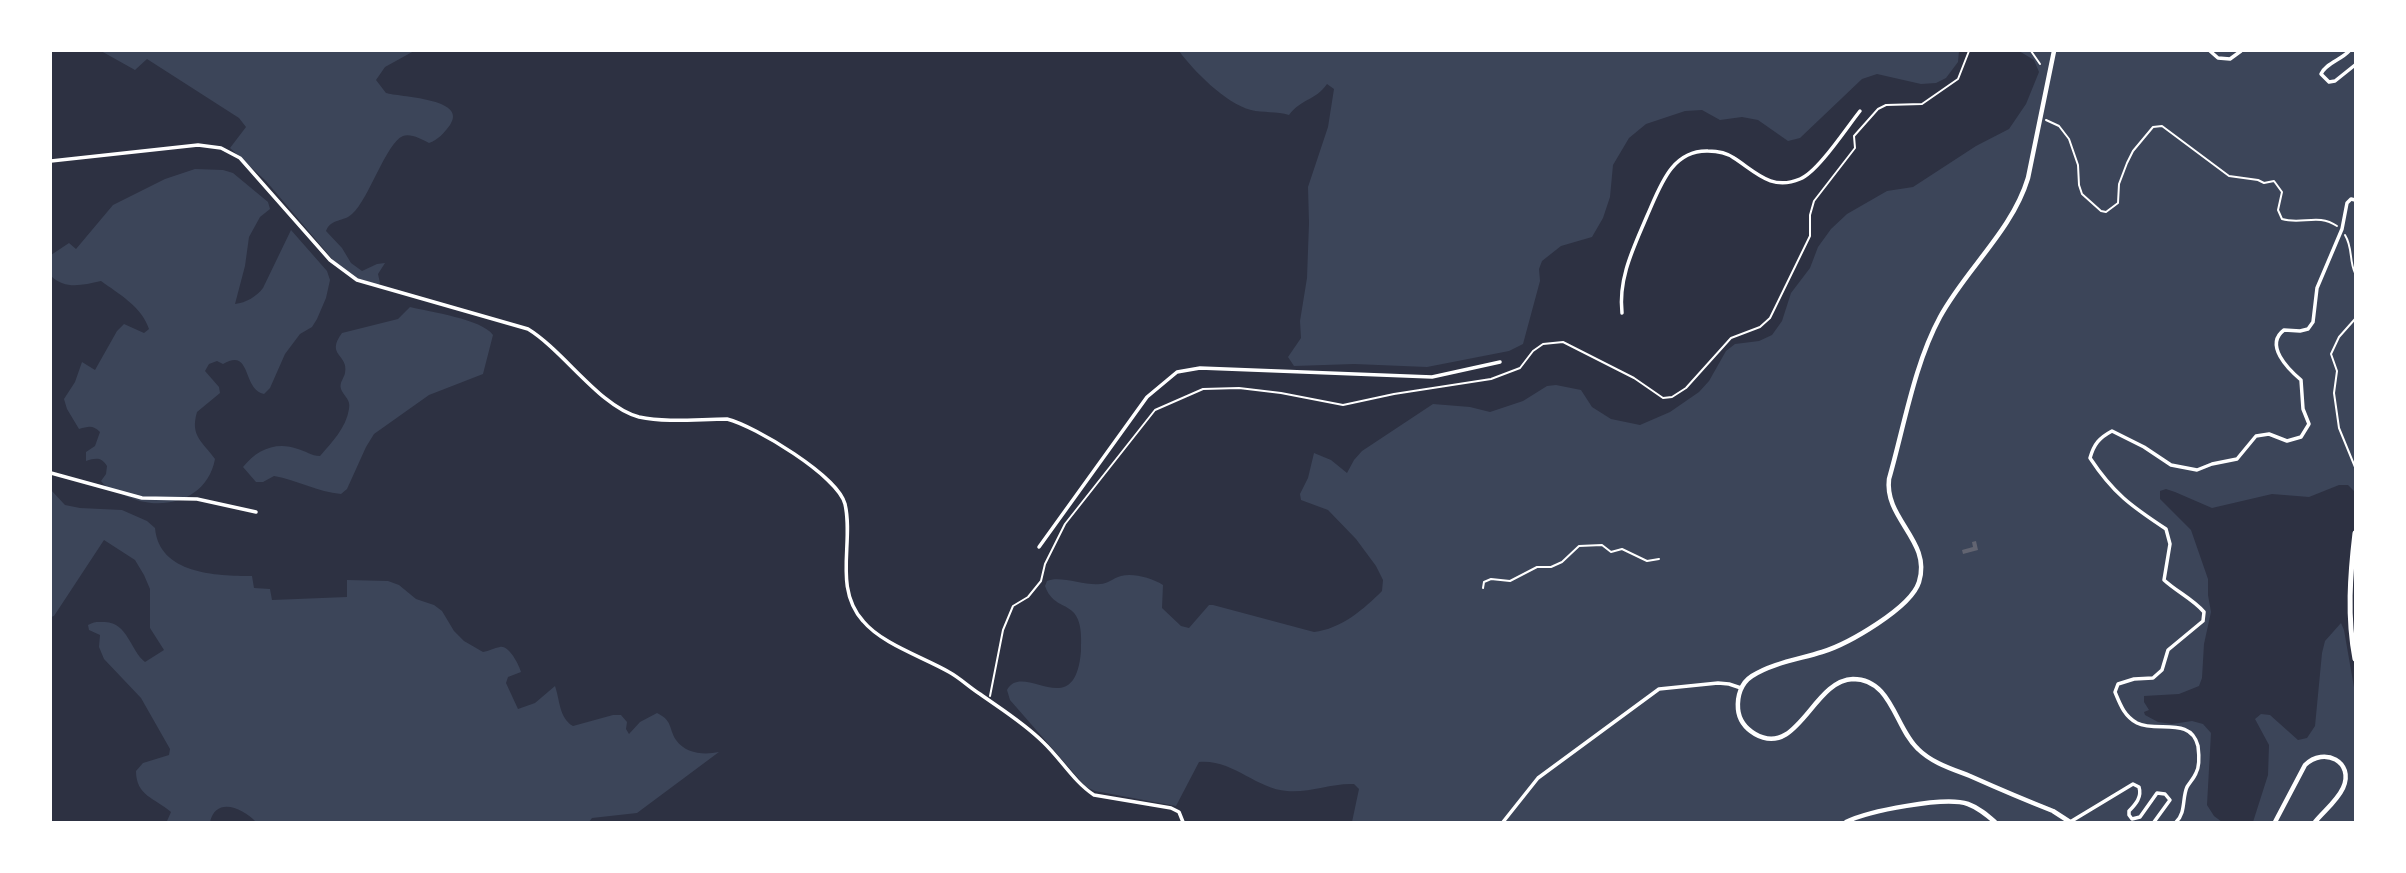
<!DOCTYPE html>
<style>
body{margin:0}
#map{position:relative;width:2406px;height:873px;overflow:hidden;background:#2d3142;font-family:"IBM Plex Sans",sans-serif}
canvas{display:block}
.frame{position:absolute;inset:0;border:52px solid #fff;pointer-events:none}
</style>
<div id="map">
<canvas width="2406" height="873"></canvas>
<div class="frame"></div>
</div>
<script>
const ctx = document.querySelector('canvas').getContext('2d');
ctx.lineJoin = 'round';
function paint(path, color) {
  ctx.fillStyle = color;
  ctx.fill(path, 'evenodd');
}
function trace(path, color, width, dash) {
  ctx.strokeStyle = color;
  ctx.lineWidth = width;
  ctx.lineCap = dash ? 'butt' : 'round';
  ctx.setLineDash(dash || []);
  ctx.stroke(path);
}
paint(new Path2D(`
 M101,51h313l-29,16 -9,13 10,13c12,4 83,5 64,32 -6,8 -12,15 -21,18 -7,-4 -19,-10 -26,-7 -17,7 -34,63 -51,78 -8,8 -21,4 -26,17l16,17 9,15 11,8 15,-7 8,-1 -7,11 2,9 -2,2 -21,-7 -23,-17 -68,-80 -36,-33 16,-21 -7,-9 -92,-59 -12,11z
 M1179,51h780l-1,11 -12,16 -10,5 -15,1 -44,-10 -15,5 -62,59 -12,3 -30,-21 -16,-3 -22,3 -18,-10 -17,1 -39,13 -17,14 -16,27 -3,32 -7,21 -11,19 -31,9 -19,15 -3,8 1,12 -17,63 -14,7 -82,16 -73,-3 -60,2 -6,-9 13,-19 -1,-17 7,-43 2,-55 -1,-36 20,-60 6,-38 -7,-5c-12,17 -25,14 -38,31 -12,-4 -26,-2 -38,-5 -26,-7 -57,-39 -72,-59z
 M2019,51h336v441l-7,-7h-9l-30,12 -37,-3 -60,14 -37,-16 -9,-3 -6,2v8l31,31 17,49v16l3,17 -7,32 -2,34 -3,8 -20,8 -35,2v6l5,8 -5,2 1,3 13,7 14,2 20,-3 11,3 8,9 -4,72 7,11 8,6h-870l7,-33 -5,-5c-23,-1 -44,9 -67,7 -31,-2 -54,-32 -88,-29l-23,44 -81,-15 -9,-4 -76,-87 -3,-10c16,-30 68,35 74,-39 4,-58 -25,-34 -36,-65l2,-5c13,-6 38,5 53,3 8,0 13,-6 21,-8 13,-3 30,2 42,9l-1,23 19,18 8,2 20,-23h4l101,27c27,-3 50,-23 68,-41l1,-11 -7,-14 -20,-27 -28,-29 -27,-10 -1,-6 8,-16 6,-25 17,7 16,13 7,-13 8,-9 71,-47 37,3 20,5 33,-11 24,-15 9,-1 25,5 11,17 19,12 29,6 30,-13 29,-20 10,-11 17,-30 9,-7 24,-3 13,-6 10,-14 9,-28 19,-25 8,-21 13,-18 16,-15 40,-23 26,-4 63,-41 33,-17 17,-25 13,-32 -5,-12z
 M195,169l28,1 10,3 35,29 2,7 -10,8 -11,20 -4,29 -10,38c11,-1 22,-8 28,-16l28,-58 36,41 3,9 -4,18 -9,21 -5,8 -12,7 -15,20 -15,34 -6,6c-22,-4 -12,-47 -41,-30l-6,-3 -8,3 -4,7 14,16 1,6 -23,19c-7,24 5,29 18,47 -8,43 -56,54 -91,36 -9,-4 -17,-6 -23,-14l5,-7 1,-8c-6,-9 -11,-8 -21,-5v-9l9,-6 5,-14c-7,-7 -11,-6 -21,-3l-12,-20 -3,-10 11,-17 7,-20 13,8 22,-39 7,-7 20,9 5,-4c-7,-22 -30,-35 -48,-48 -19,4 -35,9 -50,-5v-21l18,-12 7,6 37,-44 52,-26z
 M410,307c20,5 72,12 83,28l-10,39 -54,21 -55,39 -8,13 -19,42 -6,5c-23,-2 -44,-14 -67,-18l-11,6h-7l-13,-15c14,-18 34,-26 55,-18 8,2 13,7 22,7 12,-14 26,-28 29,-47 2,-10 -5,-12 -8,-20 -2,-6 3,-11 4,-16 4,-19 -20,-17 -3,-40l56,-14z
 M51,490l14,15 15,3 42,2 25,11 8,7c4,46 61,48 97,48l2,12 16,1 2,11 75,-3v-17l41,1 11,4 17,14 18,6 8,6 12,20 10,10 19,11c6,-1 11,-4 17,-5 9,-2 19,18 21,25l-13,5 -2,6 12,26 17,-6 20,-17c5,14 4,32 18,40l40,-11h8l6,7 -1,7 3,5 11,-12 17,-9c16,8 11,14 19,27 10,14 28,15 43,12l-82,61 -45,5 -3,4h-333c-13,-14 -40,-26 -46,0h-47l4,-1 4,-9c-16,-14 -35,-16 -35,-41l7,-8 26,-8 1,-6 -29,-51 -37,-39 -5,-12 1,-12 -11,-5 -1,-5c7,-4 10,-3 17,-3 23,1 25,28 40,40l19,-12 -14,-22v-39l-6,-14 -9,-15 -31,-20 -50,76 -3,1z
 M2341,623l3,7 11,63v129h-102l15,-47 1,-30 -14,-26 6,-5 9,1 28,25 9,-2 8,-12 7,-73 3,-12z`), '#3c4559');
paint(new Path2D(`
 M1976,541l2,9 -15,4 -1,-4 11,-3 -1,-5z`), '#626471');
trace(new Path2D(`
 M2031,51l9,13
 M2046,120l13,6 10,13 9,26 1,20 3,9 19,17 5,1 12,-9 1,-19 8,-21 6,-12 20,-24 9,-1 67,50 29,4 6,3 10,-2 8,11 -4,18 4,9c20,6 36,-6 55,7
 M2345,235c8,13 4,26 10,38
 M2355,319l-16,18 -8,17 6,17 -3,22 5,35 16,39
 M1483,588l1,-6 7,-3 19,2 27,-14h14l11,-5 17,-16 23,-1 9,7 11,-3 25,12 12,-2
 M990,696l13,-66 10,-24 15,-9 13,-16 4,-17 20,-40 90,-114 48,-21 36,-1 42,5 62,12 51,-11 97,-15 29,-11 13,-17 10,-7 20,-2 71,36 29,20 9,-1 14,-9 45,-50 29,-11 10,-9 40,-82v-21l4,-14 41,-53 -1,-12 24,-27 8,-4 36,-1 36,-25 11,-28`), '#fff', 2);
trace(new Path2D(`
 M2210,51l8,7 12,1 11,-8
 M2349,51c-8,9 -23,12 -28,23l8,8 6,-1 20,-16
 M1622,313c-4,-35 12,-66 25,-97 13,-29 24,-66 61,-65 8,0 19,2 26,7 22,14 37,33 66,21 18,-7 47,-52 60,-68
 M51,473l91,25 55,1 59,13
 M1039,547l108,-150 30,-25 23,-4 232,9 68,-15
 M2070,822l63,-38 6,3c3,10 -3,17 -10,24v4l3,4 8,-2 17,-24 8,1 5,6 -16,22
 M2176,822c10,-9 6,-24 11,-35 3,-5 7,-9 9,-14 4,-7 3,-19 2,-27 -7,-30 -41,-13 -61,-23 -13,-7 -17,-19 -22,-31l3,-8 16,-5 19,-1 9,-8 6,-20 35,-29 1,-9c-11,-13 -27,-20 -40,-32l6,-36 -4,-15c-35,-23 -53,-36 -76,-71 4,-14 9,-20 22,-27l32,16 27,18 26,5 15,-6 25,-5 19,-23 13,-2 18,7 14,-4 8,-13 -6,-15 -2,-29c-13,-11 -37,-35 -17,-50l16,1 8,-2 5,-7 4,-34 25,-59 5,-26 4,-4 4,1`), '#fff', 3.5);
trace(new Path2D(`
 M51,161l147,-16 23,3 19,10 90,102 27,20 171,49c36,22 72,78 111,88 28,6 60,2 88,2 28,7 111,57 118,85 9,39 -12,83 18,117 19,23 60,36 86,51 11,6 20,15 31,22 21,15 44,29 63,48 18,17 31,40 51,53l77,13 8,4 4,10
 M1503,822l35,-44 121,-89 59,-6 11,1 12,4`), '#fff', 3.5);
trace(new Path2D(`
 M2054,51l-26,127c-16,53 -62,91 -88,139 -26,48 -36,110 -51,162 -5,40 43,62 30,103 -8,26 -71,62 -97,70 -22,7 -50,11 -70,24 -11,7 -15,20 -14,33 1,11 7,19 17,25 43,25 58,-54 98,-55 39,0 42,49 65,70 14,14 34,20 52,27 27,12 55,24 83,35l17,11
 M1846,822c22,-11 99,-26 122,-18 11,4 19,11 27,18
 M2275,822l30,-57c19,-19 50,-3 38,23 -6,13 -19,23 -28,34`), '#fff', 4.5);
trace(new Path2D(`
 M2355,533c-5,42 -8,84 0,126`), '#fff', 5);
</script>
